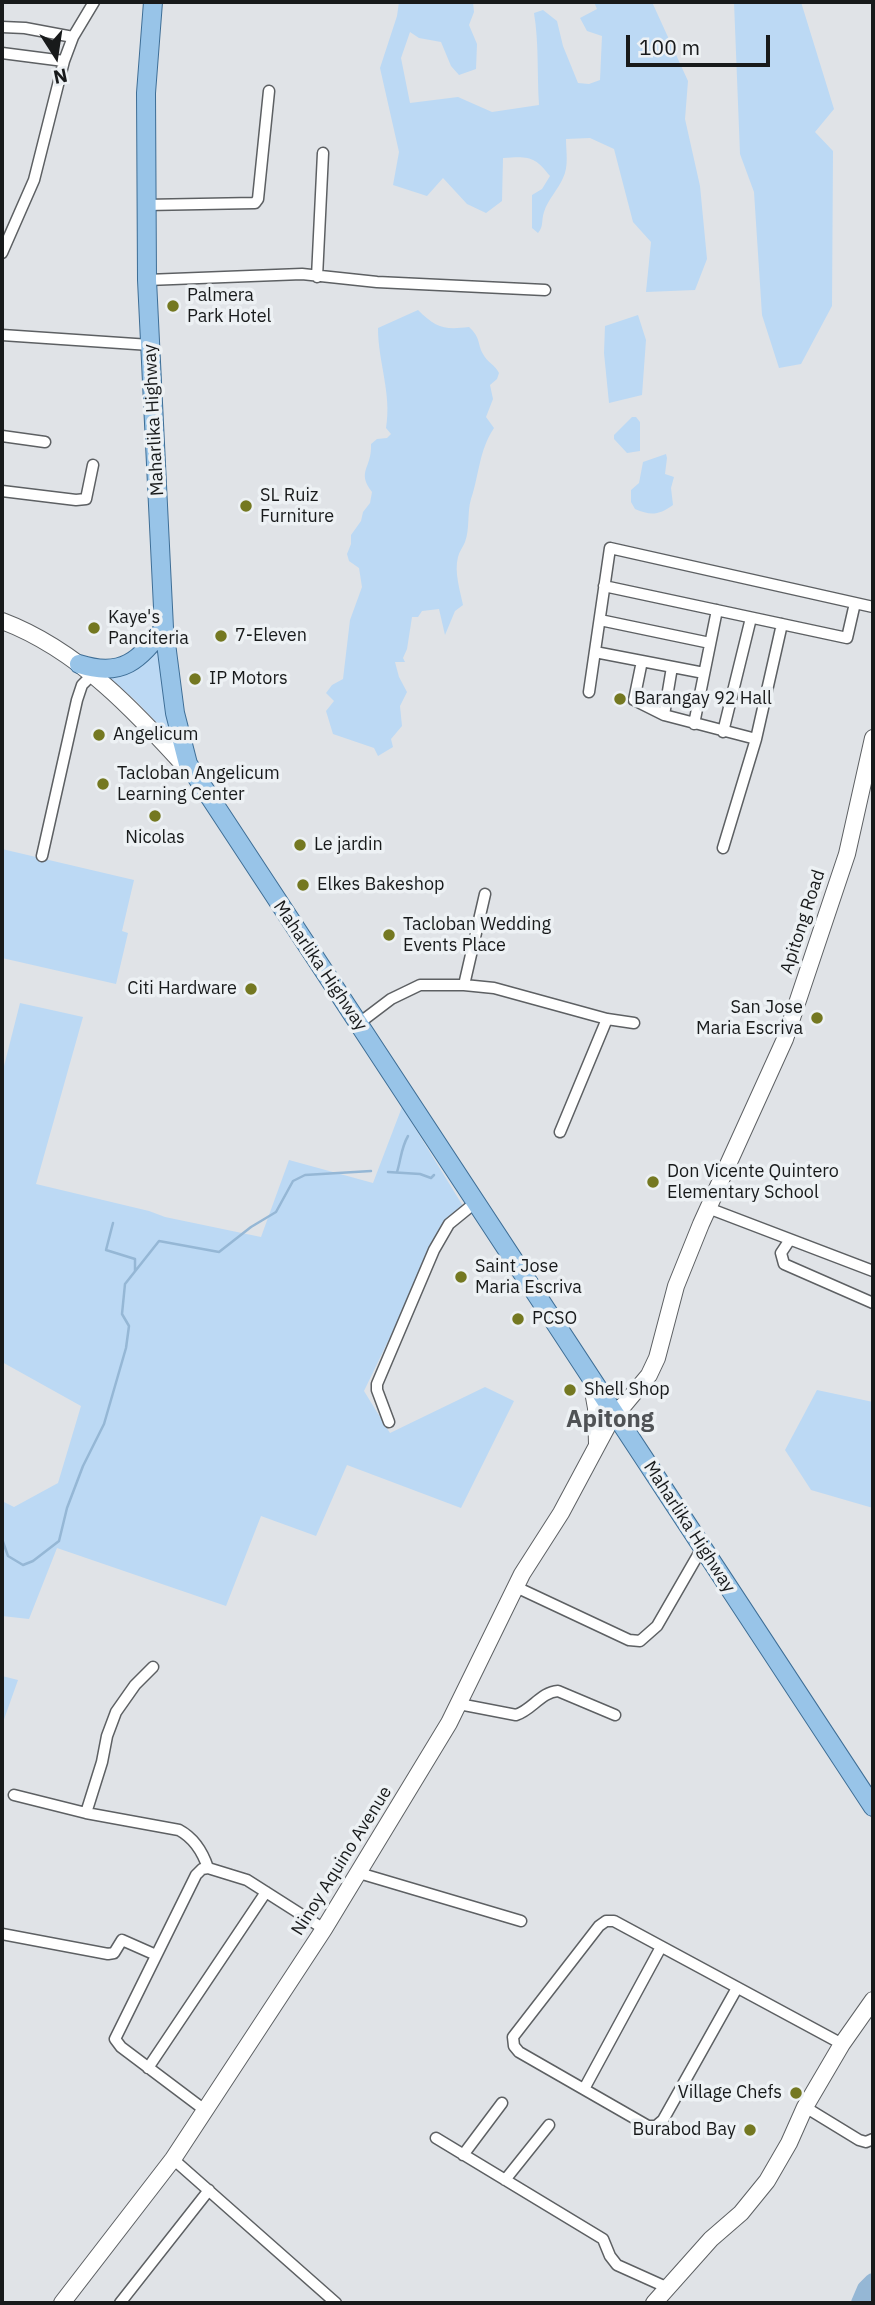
<!DOCTYPE html>
<style>
body{margin:0}
#map{position:relative;width:875px;height:2305px;overflow:hidden;background:#e0e3e7;font-family:"IBM Plex Sans",sans-serif}
canvas{display:block}
.frame{position:absolute;inset:0;border:4px solid #181a1b;pointer-events:none}
.north{position:absolute;left:21px;top:21px;width:70px;height:70px;-webkit-text-stroke:5px #edf1f4;paint-order:stroke;rotate:168deg;font-size:19px;font-weight:700;line-height:28px;text-align:center;color:#181a1b}
.north::after{content:'';display:block;margin:auto;width:24px;height:32px;background:#181a1b;clip-path:polygon(50% 0,100% 100%,50% 72%,0 100%)}
.scale{position:absolute;left:626px;top:35px;width:144px;height:32px;box-sizing:border-box;border:4px solid #181a1b;border-top:0;padding-left:9px;font-size:21px;line-height:24px;white-space:nowrap;color:#181a1b;-webkit-text-stroke:5px #edf1f4;paint-order:stroke}
</style>
<div id="map">
<canvas width="875" height="2305"></canvas>
<div class="frame"></div>
<div class="north">N</div>
<div class="scale">100 m</div>
</div>
<script>
const ctx = document.querySelector('canvas').getContext('2d');
ctx.lineJoin = 'round';
function paint(path, color) {
  ctx.fillStyle = color;
  ctx.fill(path, 'evenodd');
}
function trace(path, color, width, dash) {
  ctx.strokeStyle = color;
  ctx.lineWidth = width;
  ctx.lineCap = dash ? 'butt' : 'round';
  ctx.setLineDash(dash || []);
  ctx.stroke(path);
}
function drawText(font, color, halo, rows, align = 'center') {
  ctx.font = font + ' "IBM Plex Sans",sans-serif';
  ctx.lineWidth = 7;
  ctx.setLineDash([]);
  ctx.textBaseline = 'middle';
  ctx.strokeStyle = halo;
  ctx.fillStyle = color;
  for (const [text, x, y, turn = 0] of rows) {
    ctx.save();
    ctx.translate(x, y);
    ctx.rotate((+turn || 0) * Math.PI / 180);
    ctx.textAlign = isNaN(turn) ? turn : align;
    if (halo) ctx.strokeText(text, 0, 0);
    ctx.fillText(text, 0, 0);
    ctx.restore();
  }
}
paint(new Path2D(`
 M399,2h74l1,10 -5,13 8,19 -1,25 -17,6 -8,-9 -10,-24 -22,-4 -9,-6 -9,26 9,45 48,-6 34,15 47,-7c-2,-31 0,-62 -5,-92l9,-3 14,11 6,25 15,37 11,1 11,-4 2,-44 -15,-5 -7,-13 17,-9 -3,-7h58l36,79 -3,38 15,67 7,73 -12,31 -49,2 5,-50 -18,-20 -19,-73 -24,-11 -24,1c0,13 3,27 -3,39 -5,12 -15,21 -19,34 -3,9 0,14 -6,21l-6,-5v-33l10,-6 8,-13c-15,-20 -22,-20 -47,-18l-1,43 -16,12 -19,-9 -24,-26 -16,18 -34,-11 6,-33 -19,-84 17,-52z
 M734,2h67l33,107 -19,23 18,19 -1,155 -31,58 -22,4 -17,-53 -8,-123 -14,-38z
 M418,310c18,18 26,20 51,17 12,11 8,16 14,27 4,8 12,11 16,19l-2,6 -7,6 3,14 -7,18 8,11c-15,22 -15,48 -23,71 -4,13 -1,30 -6,43 -2,5 -6,10 -7,15 -4,15 2,33 5,48l-8,6 -10,24 -6,-26 -17,2 -4,6h-6l-5,32 -4,9 2,4h-10l4,15 8,15 -7,14 2,20 -11,13 2,8 -15,9 -4,-8 -41,-14 -7,-23 8,-10 -8,-8 6,-8 11,-6 7,-59 12,-33 -3,-19 -10,-7 -2,-7 4,-10v-9l10,-14 2,-9 7,-9 2,-11c-16,-21 0,-23 -1,-48l6,-5 10,-1 4,-4 -5,-6c6,-34 -8,-66 -8,-100z
 M638,315l8,25 -4,55 -33,8 -5,-50 1,-27z
 M632,417h4l4,5v29l-13,2 -13,-14v-4z
 M666,454l1,4 -2,16 9,3 -3,11 2,17c-14,10 -22,11 -38,4l-4,-7v-12l8,-7 4,-21z
 M158,649l16,92 -39,-41 -27,-23 30,-9z
 M2,849l132,31 -12,51 6,2 -12,51 -114,-26z
 M20,1003l63,14 -47,167 113,27 16,6 96,20 28,-77 84,23 29,-76 61,99 -19,19 -80,166 26,42 95,-46 29,14 -53,107 -114,-43 -31,71 -55,-20 -35,90 -169,-58 -28,71 -27,-3v-115l12,6 44,-24 23,-77 -79,-44v-288z
 M817,1390l56,12v106l-62,-18 -26,-40z
 M2,1676l16,4 -16,45z`), '#bcd9f4');
trace(new Path2D(`
 M388,1172l32,2 11,4 3,-3
 M397,1172c4,-13 4,-24 11,-36
 M113,1223l-7,27 29,9v12
 M2,1539l6,17 15,9 10,-4 26,-20 8,-33 16,-42 21,-42 22,-76 3,-22 -7,-12 3,-30 34,-43 60,11 32,-25 25,-15 17,-31 12,-6 66,-4`), '#95b7d5', 2.5);
trace(new Path2D(`
 M860,2303l6,-14 7,-7`), '#95b7d5', 18);
const street = new Path2D(`
 M2,27l23,1 48,9
 M2,53l62,8
 M145,205l110,-2 3,-4 11,-108
 M2,253l32,-73 30,-119 9,-24 21,-35
 M317,277l6,-124
 M147,280l155,-6 75,8 168,8
 M2,335l148,10
 M2,436l43,6
 M2,491l74,9 10,-1 7,-34
 M604,586l243,52 8,-35
 M600,620l110,23
 M595,652l109,21
 M642,661l-8,39 30,15 92,24
 M589,692l21,-144 263,59
 M664,715l8,-48
 M694,724l23,-114
 M723,732l28,-114
 M723,848l33,-109 26,-115
 M42,856l35,-156 5,-15 11,-11
 M464,985l21,-91
 M358,1024l33,-25 29,-14h44l30,3 113,31 27,4
 M560,1132l47,-113
 M708,1208l165,63
 M789,1241l-8,12 3,11 89,39
 M389,1422l-12,-32v-6l57,-134 15,-26 27,-22
 M516,1587l113,53 11,1 17,-15 45,-78
 M459,1704l57,11c16,-5 25,-23 42,-24l57,24
 M14,1795l72,18 93,17c15,8 24,23 29,38l39,12 77,49
 M86,1813l16,-51 5,-26 9,-24 19,-27 18,-18
 M359,1873l162,48
 M2,1934l106,20 6,-1 8,-13 34,15
 M737,1988l-74,132 -7,6h-8l-129,-74 -5,-6 -1,-9 86,-111 7,-5h8l228,123
 M148,2068l118,-176
 M584,2089l77,-142
 M805,2107l54,33 7,2 7,-3
 M206,2111l-85,-64 -6,-8 81,-164 6,-6 6,-1
 M436,2138l167,101 7,17 7,9 49,22
 M463,2155l39,-52
 M173,2159l163,144
 M505,2180l44,-55
 M120,2303l89,-113`);
const secondary = new Path2D(`
 M2,621c77,29 135,92 189,152
 M591,1380l5,28 1,36
 M62,2303l111,-144 151,-230 125,-206 73,-149 39,-61 53,-99 10,-9 25,-30 8,-17 19,-72 25,-62 84,-185 62,-185 26,-116
 M654,2303l57,-64 30,-26 26,-32 22,-38 16,-36 37,-63 31,-44`);
const primary = new Path2D(`
 M153,2l-7,91 1,187 17,348 11,85 13,51 685,1043
 M79,664c44,14 60,-4 85,-36`);
trace(street, '#5d6063', 13);
trace(secondary, '#5d6063', 18);
trace(primary, '#3e6e96', 20);
trace(street, '#fff', 10);
trace(secondary, '#fff', 16);
trace(primary, '#98c4e8', 18);
for (const [x, y, r, color] of [
 [173,306,7,"#747821"],
 [246,506,7,"#747821"],
 [94,628,7,"#747821"],
 [221,636,7,"#747821"],
 [195,679,7,"#747821"],
 [620,699,7,"#747821"],
 [99,735,7,"#747821"],
 [103,784,7,"#747821"],
 [155,816,7,"#747821"],
 [300,845,7,"#747821"],
 [303,885,7,"#747821"],
 [389,935,7,"#747821"],
 [251,989,7,"#747821"],
 [817,1018,7,"#747821"],
 [653,1182,7,"#747821"],
 [461,1277,7,"#747821"],
 [518,1319,7,"#747821"],
 [570,1390,7,"#747821"],
 [796,2093,7,"#747821"],
 [750,2130,7,"#747821"]
]) {
  const dot = new Path2D();
  dot.arc(x, y, r, 0, 2 * Math.PI);
  ctx.fillStyle = color;
  ctx.fill(dot);
  trace(dot, '#edf1f4', 2.5);
}
drawText('18px', '#181a1b', '#edf1f4', [
 ["Palmera",187,296],
 ["Park Hotel",187,317],
 ["SL Ruiz",260,496],
 ["Furniture",260,517],
 ["Kaye's",108,618],
 ["Panciteria",108,639],
 ["7-Eleven",235,636],
 ["IP Motors",209,679],
 ["Barangay 92 Hall",634,699],
 ["Angelicum",113,735],
 ["Tacloban Angelicum",117,774],
 ["Learning Center",117,795],
 ["Nicolas",155,838,"center"],
 ["Le jardin",314,845],
 ["Elkes Bakeshop",317,885],
 ["Tacloban Wedding",403,925],
 ["Events Place",403,946],
 ["Citi Hardware",237,989,"right"],
 ["San Jose",803,1008,"right"],
 ["Maria Escriva",803,1029,"right"],
 ["Don Vicente Quintero",667,1172],
 ["Elementary School",667,1193],
 ["Saint Jose",475,1267],
 ["Maria Escriva",475,1288],
 ["PCSO",532,1319],
 ["Shell Shop",584,1390],
 ["Village Chefs",782,2093,"right"],
 ["Burabod Bay",736,2130,"right"]
], 'left');
drawText('18px', '#181a1b', '#edf1f4', [
 ["Maharlika Highway",154,420,-93],
 ["Apitong Road",803,922,-72],
 ["Maharlika Highway",320,966,56],
 ["Maharlika Highway",689,1527,57],
 ["Ninoy Aquino Avenue",342,1861,-58]
]);
drawText('bold 24px', '#4f5255', '#edf1f4', [
 ["Apitong",610,1420]
]);
</script>
